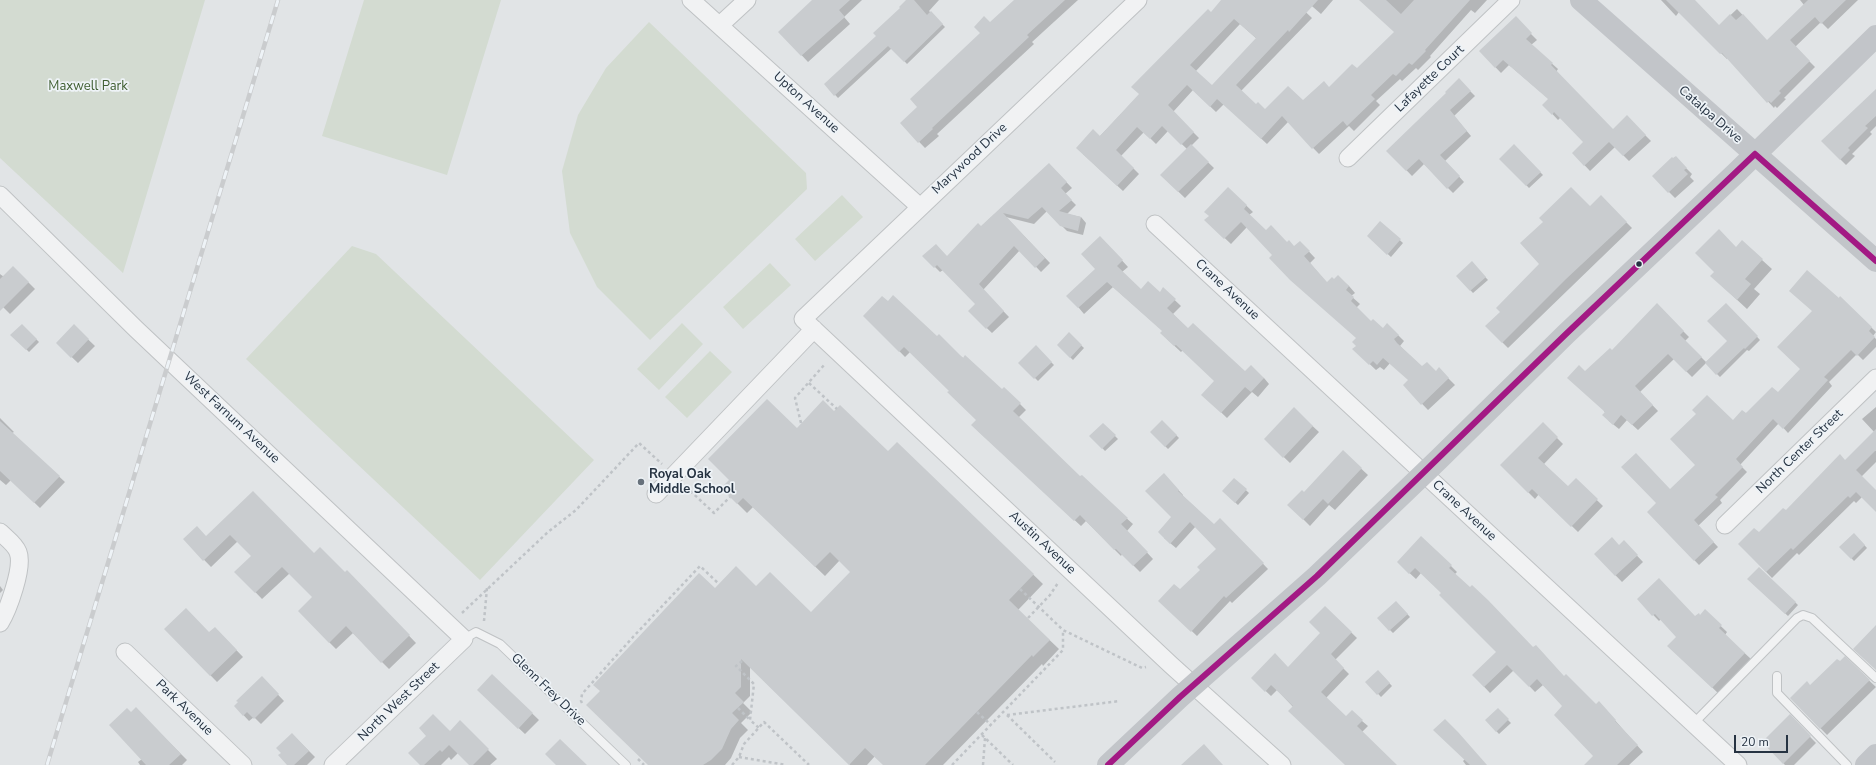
<!DOCTYPE html>
<style>
body{margin:0}
#map{position:relative;width:1876px;height:765px;overflow:hidden;background:#e1e4e6;font-family:"Nunito Sans",sans-serif}
canvas{display:block}
.scale{position:absolute;left:1734px;top:735px;width:54px;height:18px;box-sizing:border-box;border:2px solid #263342;border-top:0;padding-left:5px;font-size:12px;line-height:14px;white-space:nowrap;color:#263342;-webkit-text-stroke:3px #eef3f7;paint-order:stroke}
</style>
<div id="map">
<canvas width="1876" height="765"></canvas>
<div class="scale">20 m</div>
</div>
<script>
const ctx = document.querySelector('canvas').getContext('2d');
ctx.lineJoin = 'round';
function paint(path, color) {
  ctx.fillStyle = color;
  ctx.fill(path, 'evenodd');
}
function trace(path, color, width, dash) {
  ctx.strokeStyle = color;
  ctx.lineWidth = width;
  ctx.lineCap = dash ? 'butt' : 'round';
  ctx.setLineDash(dash || []);
  ctx.stroke(path);
}
function drawText(font, color, halo, rows, align = 'center') {
  ctx.font = font + ' "Nunito Sans",sans-serif';
  ctx.lineWidth = 3.5;
  ctx.setLineDash([]);
  ctx.textBaseline = 'middle';
  ctx.strokeStyle = halo;
  ctx.fillStyle = color;
  for (const [text, x, y, turn = 0] of rows) {
    ctx.save();
    ctx.translate(x, y);
    ctx.rotate((+turn || 0) * Math.PI / 180);
    ctx.textAlign = isNaN(turn) ? turn : align;
    if (halo) ctx.strokeText(text, 0, 0);
    ctx.fillText(text, 0, 0);
    ctx.restore();
  }
}
paint(new Path2D(`
 M0,0h205l-82,273 -123,-115z
 M364,0h137l-54,175 -125,-39z
 M649,22l157,151 1,16 -157,151 -53,-53 -27,-54 -8,-62 16,-56 28,-47z
 M842,195l21,22 -48,44 -20,-22z
 M352,246l24,8 218,206 -114,120 -234,-221z
 M770,263l21,22 -48,44 -20,-22z
 M682,323l21,21 -44,46 -22,-21z
 M710,351l22,21 -45,46 -22,-21z`), '#d3dbd1');
paint(new Path2D(`
 M815,0h47l-18,17 6,7 -42,38 -28,-30z
 M908,0h31l-10,11 16,16 -38,37 -15,-16 -54,50 -13,-14 52,-48z
 M1015,0h63l-46,42 2,2 -97,90 2,2 -14,12 -24,-25 18,-16 71,-84z
 M1223,0h70l19,18 -71,73 15,15 9,5 38,-9 26,-14 28,-19 38,-37 -21,-32h113l-12,13 -4,-3 -41,46 1,1 -13,13 -2,-2 -14,13 -2,-2 -24,22 4,4 -26,26 -5,-5 -30,28 -31,-32 -21,22 -43,-40 -8,8 -23,-22 -20,22 26,26 -8,8 23,22 -29,30 -24,-23 26,-26 -19,-18 -12,13 -12,-12 -23,24 18,18 -16,17 -40,-37 57,-60zM1240,24l17,15 -45,48 -17,-15z
 M1305,0h28l-12,14z
 M1661,0h33l25,26 18,-17 30,32 37,-36 -4,-5h58l-30,29 -7,-7 -26,25 20,20 -31,31 2,1 -9,9 -2,-2 -1,2 -46,-50 -1,1 -48,-47 -3,4z
 M1515,18l22,22 -6,5 27,24 -2,3 57,58 14,-13 24,24 -22,20 -14,-14 -25,24 -17,-18 11,-11 -23,-25 -3,3 -14,-15 5,-6 -40,-34 -8,8 -21,-22z
 M1459,80l16,16 -21,20 17,20 -26,25 19,21 -11,11 -29,-29 -12,12 -24,-25 60,-58z
 M1876,94v32l-6,6 2,2 -20,20 3,2 -9,9 -24,-24z
 M1514,146l29,29 -14,13 -28,-29z
 M1675,157l17,17 -2,3 4,4 -19,17 -22,-22z
 M1049,164l23,24 -7,6 11,11 -9,9 14,3 5,6 -3,12 -16,-4 -20,-20 -13,13 -28,-7 44,46 -9,9 -21,-22 -37,40 26,27 -17,16 -23,-22 7,-7 -33,-34 -3,2 -16,-16 24,1z
 M1228,188l25,24 -4,3 17,16 29,16 5,-5 15,16 -5,5 17,20 7,-2 4,-4 11,9 6,7 -4,3 9,8 -4,4 15,15 12,7 15,5 6,6 -4,5 22,21 14,5 3,-3 16,16 -27,25 -24,-25 5,-5 -19,-17 -6,7 -4,-3 -4,3 -16,-15 -3,-17 -110,-111 -16,17 -19,-18 -2,-10z
 M1601,197l31,31 -124,120 -22,-22 15,-14 39,-48z
 M1380,222l23,21 -12,14 -23,-21z
 M1742,242l30,27 -18,20 6,5 -13,15 -26,-24 15,-37z
 M1106,243l22,24 -6,5 19,18 19,3 3,-4 18,17 -8,8 15,15 57,44 19,5 5,6 -11,13 -6,-5 -25,26 -24,-23 13,-14 -33,-31 -2,2 -14,-13 -4,-8 -50,-44 -29,27 -5,-6 -11,-12 29,-27z
 M1472,263l16,17 -15,13 -16,-17z
 M13,267l22,22 -25,25 -8,-8 -2,2v-34l4,3z
 M1840,297l36,35 -3,4 3,3v8l-13,13 -6,-6 -28,28 3,4 -44,47 -9,-10 -39,42 7,7 -27,28 2,3 -24,23 20,21 -19,18 -51,-53 48,-47 37,-44 45,-27 24,-25z
 M1726,304l34,36 -11,11 -2,-1 -27,27 -14,-14 -14,14 -18,-18 -34,33 18,19 -20,19 -11,-10 -8,9 -10,-8 -24,-49 27,-21 45,-46 32,32 -4,4 21,21 22,-21z
 M865,316l72,21 83,67 6,6 -8,8 62,59 53,47 -6,7 26,28 -13,13 -18,-18 -1,2 -35,-35 -5,5 -103,-95 -1,-11 -27,-29 -40,-39 -5,5z
 M22,325l17,17 -10,10 -17,-17z
 M74,326l21,20 -17,17 -21,-20z
 M1069,334l15,14 -11,12 -15,-15z
 M1036,347l18,18 -16,16 -18,-18z
 M1876,407v27l-14,-15z
 M1294,409l25,23 -29,31 -25,-24z
 M834,413l54,40 9,-10 146,141 -25,26 41,39 -16,17 -1,-2 -99,101h-59l-9,-9 -8,9h-17l-100,-98v29l-7,7 9,9 -11,11 7,7 -8,8 -9,20 -6,7h-76l66,-176 41,-1 55,25 40,-41 -11,-12 -15,16 -72,-69 -6,6 -25,-25 75,-59z
 M0,418l14,14 -2,1 53,49 -25,26 -29,-28 -5,5 -6,-5z
 M1162,421l17,17 -11,11 -17,-17z
 M1103,424l15,15 -13,12 -14,-15z
 M1543,424l20,20 -19,20 24,24 8,-8 27,26 -25,26 -39,-38 -4,5 -34,-34z
 M1866,440l10,11v11l-15,15 15,15v18l-14,-13 -6,6 -2,-2 -55,54 -2,-2 -25,25 -33,-34 20,-11 27,-21 59,-51z
 M1343,452l25,23 -33,35 -6,-5 -19,21 -21,-21 15,-12z
 M1164,475l19,20v1l31,29 6,-6 48,50 -36,34 -2,-2 -33,35 -37,-35 20,-10 21,-21 16,-21 -21,-23 -20,22 -12,-10 8,-21z
 M1234,479l15,14 -11,12 -15,-14z
 M253,492l61,62 31,19 2,-2 69,72 -27,26 -36,-36 -17,16 -7,-7 -16,-45 -23,-24 -28,26 -26,-27 16,-16 -14,-15 -27,26 -27,-28 22,-2z
 M1854,534l13,14 -13,13 -13,-14z
 M1624,542l19,20 -21,20 -27,-28 25,-8z
 M1451,566l6,6 -2,2 79,75 62,57 9,3 38,43 -14,13h-32l-2,-9 -31,-50 -21,-21 -8,7 -21,-22 -24,23 -17,-18 24,-23 -55,-59 -21,-20 -5,6 -12,-11z
 M1759,568l39,37 -10,11 -40,-37z
 M0,586l3,4 -3,3z
 M1638,599l57,19 5,-2 5,-5 22,21 -2,3 26,24 -32,35 -44,-42 2,-15 -16,-18 -2,2z
 M1396,602l14,15 -17,16 -15,-15z
 M1325,607l32,31 -22,22 14,14 -23,24 20,19 6,-5 10,9 6,5 -6,6 33,33h-47l-71,-75 -6,6 -19,-18 36,-10 34,-35z
 M215,628l28,29 -26,25 -52,-53 44,4z
 M1845,658l31,29 -49,48 -36,-37 19,-12z
 M1378,671l14,15 -11,11 -14,-15z
 M492,675l47,45 -14,14 -47,-44z
 M262,678l22,23 -23,23 -7,-7 -5,4 -14,-15z
 M136,709l51,51 -5,5h-42l-2,-3 4,-3 -11,-45z
 M1498,710l13,13 -12,11 -12,-13z
 M1790,716l26,27 -22,22h-9l-22,-23z
 M460,722l37,37 -7,6h-20l-12,-12 -7,7 -2,-3 -8,8h-20l6,-29 23,-4z
 M292,734l23,23 -8,8h-13z
 M1465,759l21,6h-20l-3,-4z`), '#0003');
paint(new Path2D(`
 M812,0h38l-11,10 6,7 -44,39 -23,-24z
 M906,0h8l13,15 4,-4 12,13 -39,38 -16,-16 -54,50 -10,-12 52,-48 -3,-3 27,-25 -1,-1z
 M1014,0h51l-38,35 2,2 -97,91 1,1 -15,14 -18,-20 17,-16 -7,-8 70,-66 -6,-6 10,-11 6,6z
 M1221,0h97l-29,32 -1,-2 -52,55 20,19 2,-2 7,7 23,-23 15,14 21,-19 5,6 23,-23 5,4 37,-36 -35,-32h27l15,14 13,-14h56l-45,50 1,1 -14,14 -3,-2 -13,13 -3,-2 -22,21 4,4 -28,27 -4,-5 -31,28 -30,-33 -21,23 -44,-40 -7,8 -23,-22 -19,20 26,27 -13,13 -19,-19 -12,13 -13,-12 -21,23 18,18 -17,18 -41,-38 17,-19 7,7 39,-42 -8,-7 77,-78 3,3zM1234,19l22,19 -44,47 -22,-20z
 M1666,0h29l24,25 11,-11 6,6 7,-6 24,26 41,-40h38l-25,24 -6,-7 -25,23 20,21 -31,30 2,2 -10,10 -2,-2 -2,2 -45,-50 -2,1z
 M1516,16l16,17 -6,6 27,24 -2,2 62,64 14,-14 19,20 -23,21 -14,-14 -25,24 -12,-13 11,-11 -29,-30 -2,3 -10,-10 6,-6 -45,-39 -8,8 -16,-17z
 M1459,78l12,13 -21,19 17,21 -27,24 20,21 -13,13 -28,-30 -13,12 -20,-20 60,-58 -1,-1z
 M1876,89v27l-11,10 3,2 -20,20 2,2 -10,10 -19,-19z
 M1191,144l18,18 -31,30 -18,-17z
 M1514,144l27,28 -15,14 -27,-27z
 M1676,156l11,12 -3,2 4,4 -20,19 -16,-17 20,-19 1,1z
 M1049,163l18,19 -6,6 11,12 -13,11 22,6 -3,14 -18,-5 -18,-19 -14,12 -25,-6 42,45 -10,10 -21,-22 -35,38 25,27 -18,18 -18,-18 7,-7 -38,-39 -3,3 -12,-12 14,-12 11,12 31,-33 3,3z
 M1228,187l19,18 -3,4 22,21 5,-5 16,17 2,-2 5,6 6,-5 10,10 -6,5 23,26 5,-5 2,2 4,-4 11,11 -3,4 8,7 -3,4 20,20 2,-2 10,9 4,-5 12,12 -5,4 3,4 25,23 5,-4 9,9 3,-4 10,11 -28,27 -18,-20 5,-5 -25,-22 -6,7 -4,-4 -4,4 -17,-16 4,-3 -4,-4 4,-4 -66,-58 -21,-22 3,-3 -31,-33 -17,17 -20,-19 5,-4 -5,-4z
 M1571,187l19,19 11,-11 26,27 -61,57 -64,64 -17,-17 15,-14 -4,-4 43,-44 -19,-21 23,-21 -4,-4z
 M1380,221l21,18 -14,16 -20,-19z
 M1719,229l17,18 6,-7 21,19 -18,20 6,5 -14,16 -27,-24 4,-4 -19,-19z
 M1100,236l23,24 -6,6 24,23 7,-8 12,11 3,-5 13,12 -9,9 21,20 5,-5 52,48 6,-6 13,13 -13,14 -6,-5 -24,26 -20,-18 13,-14 -38,-36 -2,1 -14,-13 2,-2 -55,-49 -29,26 -12,-12 29,-27 -14,-15z
 M1472,261l14,16 -16,14 -14,-15z
 M13,266l16,16 -29,29v-32z
 M1807,270l32,28 1,-2 32,31 -3,4 6,6 -18,19 -6,-6 -27,27 4,3 -45,49 -10,-10 -37,40 7,8 -28,28 3,2 -24,23 20,22 -20,19 -47,-49 9,-9 -35,-36 15,-14 34,36 25,-24 -25,-26 26,-25 -4,-4 15,-15 26,25 9,-10 4,3 26,-26 6,5 22,-23 -23,-22 35,-36 -23,-20z
 M893,295l44,41 2,-2 24,24 2,-3 37,34 2,-2 17,16 -8,8 67,65 2,-1 46,43 -7,6 27,28 -15,14 -17,-17 -2,1 -34,-35 -6,6 -103,-96 5,-5 -29,-28 2,-1 -45,-44 -5,5 -36,-36 19,-20 6,5z
 M1657,303l27,28 -4,4 22,22 -16,15 -18,-18 -33,32 18,19 -21,20 -11,-10 -8,10 -11,-10 3,-3 -38,-34 12,-13 6,6 25,-23 2,2z
 M1726,303l32,33 -13,13 -1,-1 -28,27 -11,-12 22,-22 -20,-20z
 M22,324l15,15 -11,11 -16,-15z
 M74,324l15,15 -18,19 -15,-15z
 M1069,332l13,13 -12,13 -13,-13z
 M1036,345l16,17 -18,17 -16,-16z
 M767,399l30,29 26,-28 11,11 6,-6 48,46 9,-9 137,132 -25,26 41,40 -17,17 -1,-2 -107,110h-42l-18,-17 -16,17 -108,-106v28l-6,6 9,9 -12,11 7,7 -8,9 -9,20 -11,11 -8,5h-55l-62,-60 14,-14 -7,-6 106,-112 16,15 21,-22 20,20 14,-14 41,40 39,-40 -20,-20 -15,15 -72,-69 -6,6 -16,-16 8,-8 -21,-21z
 M1294,407l19,19 -30,32 -19,-19z
 M1162,420l15,15 -12,12 -15,-15z
 M0,421l60,55 -26,27 -34,-32z
 M1543,422l15,15 -20,21 30,28 8,-8 22,21 -27,28 -39,-38 -4,4 -28,-28z
 M1103,423l13,12 -14,14 -13,-13z
 M1876,429v21l-20,20 20,20v22l-20,-20 -6,6 -2,-2 -55,54 -2,-2 -25,24 -28,-28 16,-16 5,4 24,-24 3,2 54,-56 5,6z
 M1343,450l19,18 -34,36 -5,-5 -20,21 -16,-15 15,-15 2,2z
 M1164,473l15,17 -1,1 36,33 6,-6 44,45 -38,35 -2,-2 -33,36 -33,-31 16,-17 6,5 20,-19 -3,-3 19,-18 -26,-27 -20,22 -12,-12 13,-15 -26,-26z
 M1234,478l13,11 -12,14 -13,-12z
 M253,491l61,62 6,-6 25,25 2,-2 63,65 -29,28 -35,-37 -17,17 -31,-32 14,-14 -30,-30 -27,26 -21,-21 17,-16 -21,-21 -27,26 -20,-22 14,-13 9,10z
 M1854,533l11,12 -14,14 -12,-12z
 M1421,536l31,29 -3,3 21,19 2,-2 16,15 45,47 3,-2 28,31 2,-2 30,30 3,-3 17,19 -1,1 23,24 -21,20h-33l9,-9 -39,-41 8,-9 -25,-27 -8,8 -22,-22 -23,22 -12,-12 24,-23 -57,-57 2,-2 -26,-25 -6,6 -12,-12z
 M1612,537l7,8 5,-5 14,15 -23,21 -21,-22z
 M1759,567l37,35 -11,12 -38,-35z
 M1659,578l36,38 4,-3 1,2 5,-6 17,16 -3,3 26,25 -33,35 -45,-42 9,-9 -21,-23 -3,2 -15,-17z
 M1396,601l12,13 -19,17 -12,-13z
 M1325,606l27,26 -21,22 13,14 -23,24 25,24 6,-6 11,10 -6,6 40,39h-52l-57,-54 5,-5 -22,-21 -6,7 -14,-14 24,-25 13,14 32,-34 -11,-11z
 M186,608l23,24 6,-5 22,23 -27,26 -46,-47z
 M1876,625v45l-23,-21z
 M1845,656l25,24 -50,49 -30,-31 17,-17 3,4 27,-26 3,2z
 M1378,670l12,13 -13,12 -12,-13z
 M492,674l41,39 -15,16 -41,-39z
 M262,676l17,18 -25,25 -7,-7 -4,4 -9,-10 4,-4 -2,-1z
 M136,707l45,47 -12,11h-23l-37,-40 18,-17 4,4z
 M1498,708l11,11 -13,13 -11,-12z
 M433,714l17,17 10,-11 29,29 -16,16h-4l-20,-20 -7,7 -2,-2 -16,15h-4l-12,-12 18,-17 -7,-8z
 M1790,714l21,22 -28,28 -21,-22z
 M1445,719l13,13 29,33h-17l-37,-35z
 M292,733l17,18 -15,14h-7l-9,-10 3,-2 -5,-5z
 M560,739l27,26h-31l-11,-11z
 M1204,744l19,21h-42z`), '#c9cccf');
const lane = new Path2D(`
 M464,639l12,-7 24,12 126,121
 M1777,676v17l70,72
 M1693,724l104,-106 6,-3 9,3 64,60`);
const street = new Path2D(`
 M691,0l229,207
 M1138,0l-335,319 368,346 111,100
 M720,25l27,-25
 M1348,158l163,-158
 M0,195l136,134 328,310 -131,126
 M1155,224l583,541
 M656,494l158,-165
 M1725,525l151,-147
 M0,532c6,6 15,12 18,20 6,15 -10,58 -18,71
 M125,652l118,113`);
trace(lane, '#bfc2c4', 10);
trace(street, '#bfc2c4', 19);
trace(new Path2D(`
 M809,383l28,26
 M801,423l-6,-25 30,-34
 M686,487l28,26 16,-16
 M1020,589l43,41 79,38 4,-1
 M462,613l86,-81 28,-22 63,-67 23,21
 M1028,618l22,-23 8,-12
 M484,621l3,-33
 M742,661l-6,5 18,18 -4,36 9,8
 M582,703l-1,-2 1,-7 51,-57 67,-71 19,18
 M738,708l11,11
 M977,712l14,13
 M1007,715l113,-14
 M1007,715l48,47
 M982,735l31,30
 M739,757l47,8
 M638,759l6,6
 M732,765l7,-8 5,-13 20,-22 45,43
 M952,765l111,-115v-20
 M983,765l2,-27`), '#bfc3c7', 2.5, [3, 3]);
trace(lane, '#f1f2f3', 8);
trace(street, '#f1f2f3', 17);
trace(new Path2D(`
 M1581,0l295,261
 M1108,765l72,-68 137,-121 122,-117 127,-125 171,-162 139,-136
 M1866,765l10,-10`), '#c2c5c9', 22);
const rail = new Path2D(`
 M47,765l231,-765`);
trace(rail, '#caccce', 4.5);
trace(rail, '#eef3f7', 3, [9]);
trace(new Path2D(`
 M1755,154l121,107
 M1108,765l72,-68 137,-121 249,-242 189,-180`), '#a31984', 6);
for (const [x, y, r, color] of [
 [1639,264,3.5,"#263342"],
 [641,482,4,"#67717b"]
]) {
  const dot = new Path2D();
  dot.arc(x, y, r, 0, 2 * Math.PI);
  ctx.fillStyle = color;
  ctx.fill(dot);
  trace(dot, '#eef3f7', 1.5);
}
drawText('13px', '#263342', '#eef3f7', [
 ["Lafayette Court",1430,79,-44],
 ["Upton Avenue",806,103,42],
 ["Catalpa Drive",1710,115,41],
 ["Marywood Drive",970,159,-43],
 ["Crane Avenue",1227,290,43],
 ["West Farnum Avenue",231,418,43],
 ["North Center Street",1800,452,-44],
 ["Crane Avenue",1464,511,43],
 ["Austin Avenue",1042,543,43],
 ["Glenn Frey Drive",548,690,44],
 ["North West Street",399,702,-44],
 ["Park Avenue",184,708,44]
]);
drawText('13px', '#405f32', '#eef3f7', [
 ["Maxwell Park",88,87]
]);
drawText('bold 13px', '#263342', '#eef3f7', [
 ["Royal Oak",649,475],
 ["Middle School",649,490]
], 'left');
</script>
